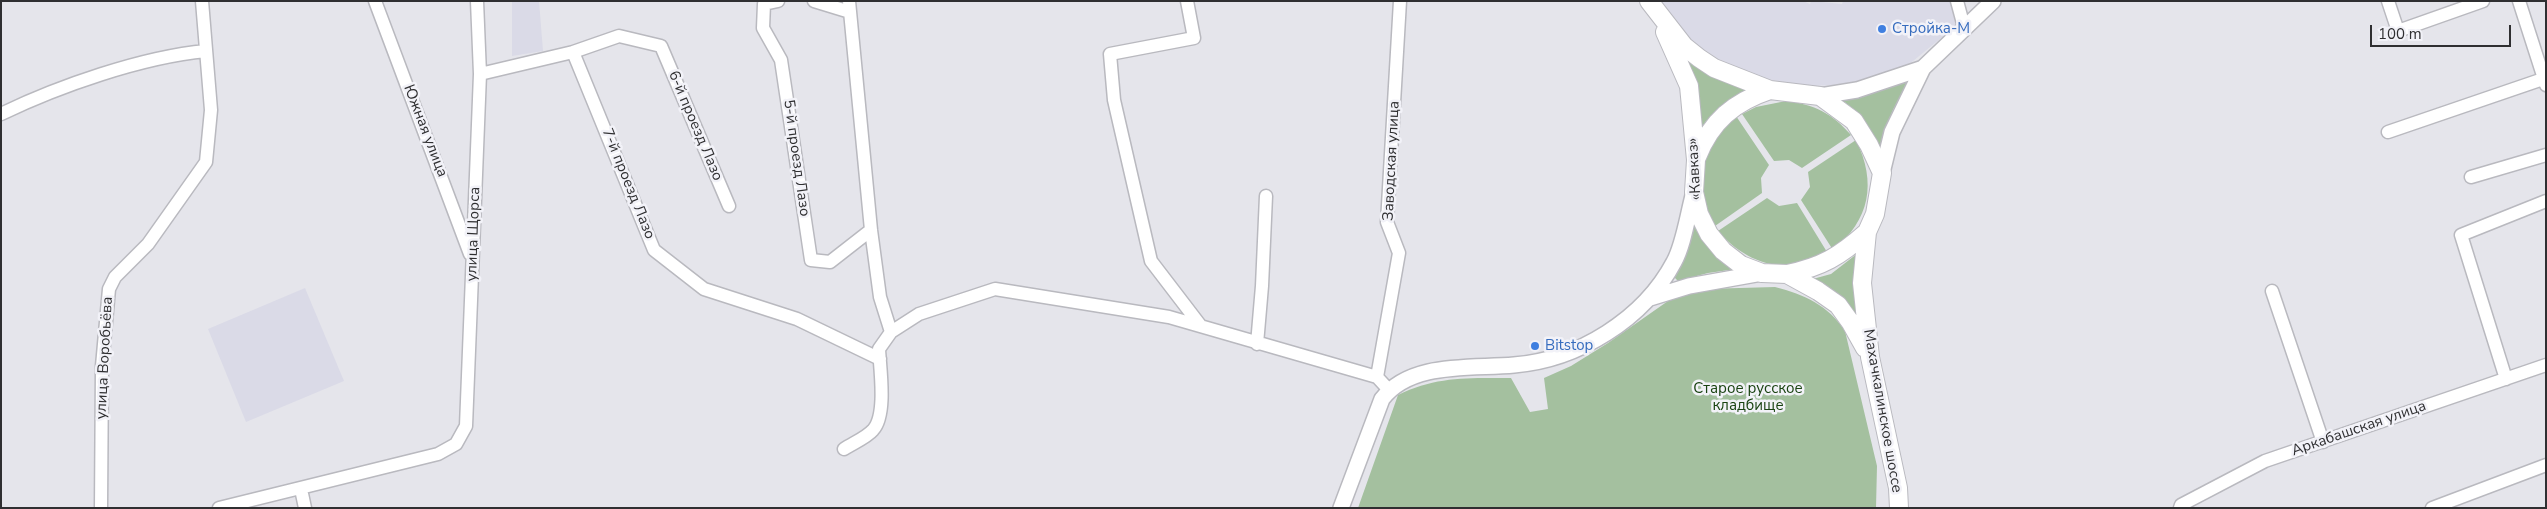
<!DOCTYPE html>
<meta charset="utf-8">
<style>
body{margin:0}
#map{position:relative;width:2547px;height:509px;overflow:hidden;background:#e5e5eb;font-family:"Nunito Sans",sans-serif}
canvas{display:block}
.frame{position:absolute;inset:0;border:2px solid #2f2f31;pointer-events:none}
.scale{position:absolute;left:2370px;top:25px;width:141px;height:22px;box-sizing:border-box;border:2px solid #2f2f31;border-top:0;padding-left:6px;font-size:15px;line-height:18px;white-space:nowrap;color:#2f2f31;-webkit-text-stroke:4px #f2f2f8;paint-order:stroke}
</style>
<div id="map">
<canvas width="2547" height="509"></canvas>
<div class="frame"></div>
<div class="scale">100 m</div>
</div>
<script>
const ctx = document.querySelector('canvas').getContext('2d');
ctx.lineJoin = 'round';
function paint(path, color) {
  ctx.fillStyle = color;
  ctx.fill(path, 'evenodd');
}
function trace(path, color, width, dash) {
  ctx.strokeStyle = color;
  ctx.lineWidth = width;
  ctx.lineCap = dash ? 'butt' : 'round';
  ctx.setLineDash(dash || []);
  ctx.stroke(path);
}
function drawText(font, color, halo, rows, align = 'center') {
  ctx.font = font + ' "Nunito Sans",sans-serif';
  ctx.lineWidth = 5;
  ctx.setLineDash([]);
  ctx.textBaseline = 'middle';
  ctx.strokeStyle = halo;
  ctx.fillStyle = color;
  for (const [text, x, y, turn = 0] of rows) {
    ctx.save();
    ctx.translate(x, y);
    ctx.rotate((+turn || 0) * Math.PI / 180);
    ctx.textAlign = isNaN(turn) ? turn : align;
    if (halo) ctx.strokeText(text, 0, 0);
    ctx.fillText(text, 0, 0);
    ctx.restore();
  }
}
paint(new Path2D(`
 M512,1h27l4,50 -31,5z
 M1658,1h145l7,3 1,-3 31,3 1,-3h111l4,23 -57,47 -43,13 -48,2 -65,-10 -40,-19 -21,-19z
 M305,288l39,93 -98,41 -38,-93z`), '#dadae7');
paint(new Path2D(`
 M1679,50l76,38c-24,7 -40,21 -55,41z
 M1903,81l4,2 -15,29 -10,40c-10,-22 -22,-43 -45,-54z
 M1786,101c28,3 47,13 65,34l-49,33 -13,-8 -15,1 -32,-47 14,-7z
 M1736,116l33,49 -8,13 1,15 -47,33c-22,-42 -15,-79 21,-110z
 M1856,140c21,43 14,80 -23,110l-32,-50 9,-13 -2,-15z
 M1767,198l12,8 18,-3 30,49c-9,4 -20,10 -29,12 -32,6 -60,-10 -80,-33z
 M1693,224c10,20 23,33 43,45l-28,4 -30,8 -4,-4z
 M1858,253l3,72 -52,-45 22,-6z
 M1775,287c30,8 53,18 70,44l32,135 -1,42h-518l40,-113c38,-19 71,-17 113,-17l19,34 18,-3 -4,-31 27,-12 37,-23 60,-42 36,-12z`), '#a4c09f');
const minor = new Path2D(`
 M375,1l95,253
 M778,1l-14,3 -1,24 18,32 30,200 19,2 41,-32
 M814,1l36,11
 M849,1l22,229 9,67 11,35
 M1187,1l7,37 -84,16 4,46 37,161 49,64
 M1957,1l7,26
 M2388,1l10,30 85,-30
 M2519,1l27,84
 M480,74l93,-22
 M1,114c58,-28 141,-57 205,-63
 M2388,132l158,-54
 M2471,177l75,-22
 M729,206l-68,-160 -42,-10 -46,16 81,198 50,39 93,30 83,40
 M2272,291l51,151
 M1257,344l5,-58 4,-90
 M1377,377l22,-124 -12,-31 13,-221
 M2506,379l-45,-144 85,-34
 M844,449c9,-6 22,-11 29,-19 14,-15 7,-61 6,-81l12,-17 28,-18 76,-25 174,28 208,60 12,13
 M301,489l4,19
 M101,508l1,-142 7,-77 6,-12 33,-33 58,-82 5,-52 -9,-109
 M219,508l219,-54 18,-10 10,-18 14,-352 -3,-73
 M2180,508l1,-3 84,-44 281,-96
 M2432,508l114,-43`);
const major = new Path2D(`
 M1820,96l37,-6 66,-22
 M1882,173l10,-41 31,-64 70,-67
 M1650,298l39,-12 73,-13
 M1341,508l41,-109c29,-38 90,-30 132,-34 64,-5 130,-46 160,-103 10,-18 14,-49 20,-70`);
const highway = new Path2D(`
 M1649,1l35,45 15,12 15,10 56,22 50,6 34,25 15,24 13,28 -7,41 -8,18 -5,51 8,74 28,131 1,20
 M1665,32l24,54 7,74 -2,32 5,22 10,20 14,17 18,14 21,8 25,1 31,17 20,14 13,18 14,25
 M1697,157c14,-36 37,-55 73,-67
 M1787,274c35,-7 53,-18 80,-42`);
trace(minor, '#b9b9bf', 15);
trace(major, '#b9b9bf', 18);
trace(highway, '#b9b9bf', 20);
trace(minor, '#fff', 12);
trace(major, '#fff', 15);
trace(highway, '#fff', 18);
for (const [x, y, r, color] of [
 [1882,29,5,"#3f7fe0"],
 [1535,346,5,"#3f7fe0"]
]) {
  const dot = new Path2D();
  dot.arc(x, y, r, 0, 2 * Math.PI);
  ctx.fillStyle = color;
  ctx.fill(dot);
  trace(dot, '#f2f2f8', 2);
}
drawText('15px', '#366cbe', '#f2f2f8', [
 ["Стройка-М",1892,29],
 ["Bitstop",1545,346]
], 'left');
drawText('15px', '#2f2f31', '#f2f2f8', [
 ["6-й проезд Лазо",695,126,67],
 ["Южная улица",425,131,69],
 ["5-й проезд Лазо",796,158,82],
 ["Заводская улица",1392,161,-87],
 ["«Кавказ»",1695,169,-93],
 ["7-й проезд Лазо",628,184,68],
 ["улица Щорса",474,234,-88],
 ["улица Воробьёва",105,358,-87],
 ["Махачкалинское шоссе",1882,411,80],
 ["Аркабашская улица",2359,429,-19]
]);
drawText('15px', '#194311', '#f2f2f8', [
 ["Старое русское",1748,389],
 ["кладбище",1748,406]
]);
</script>
